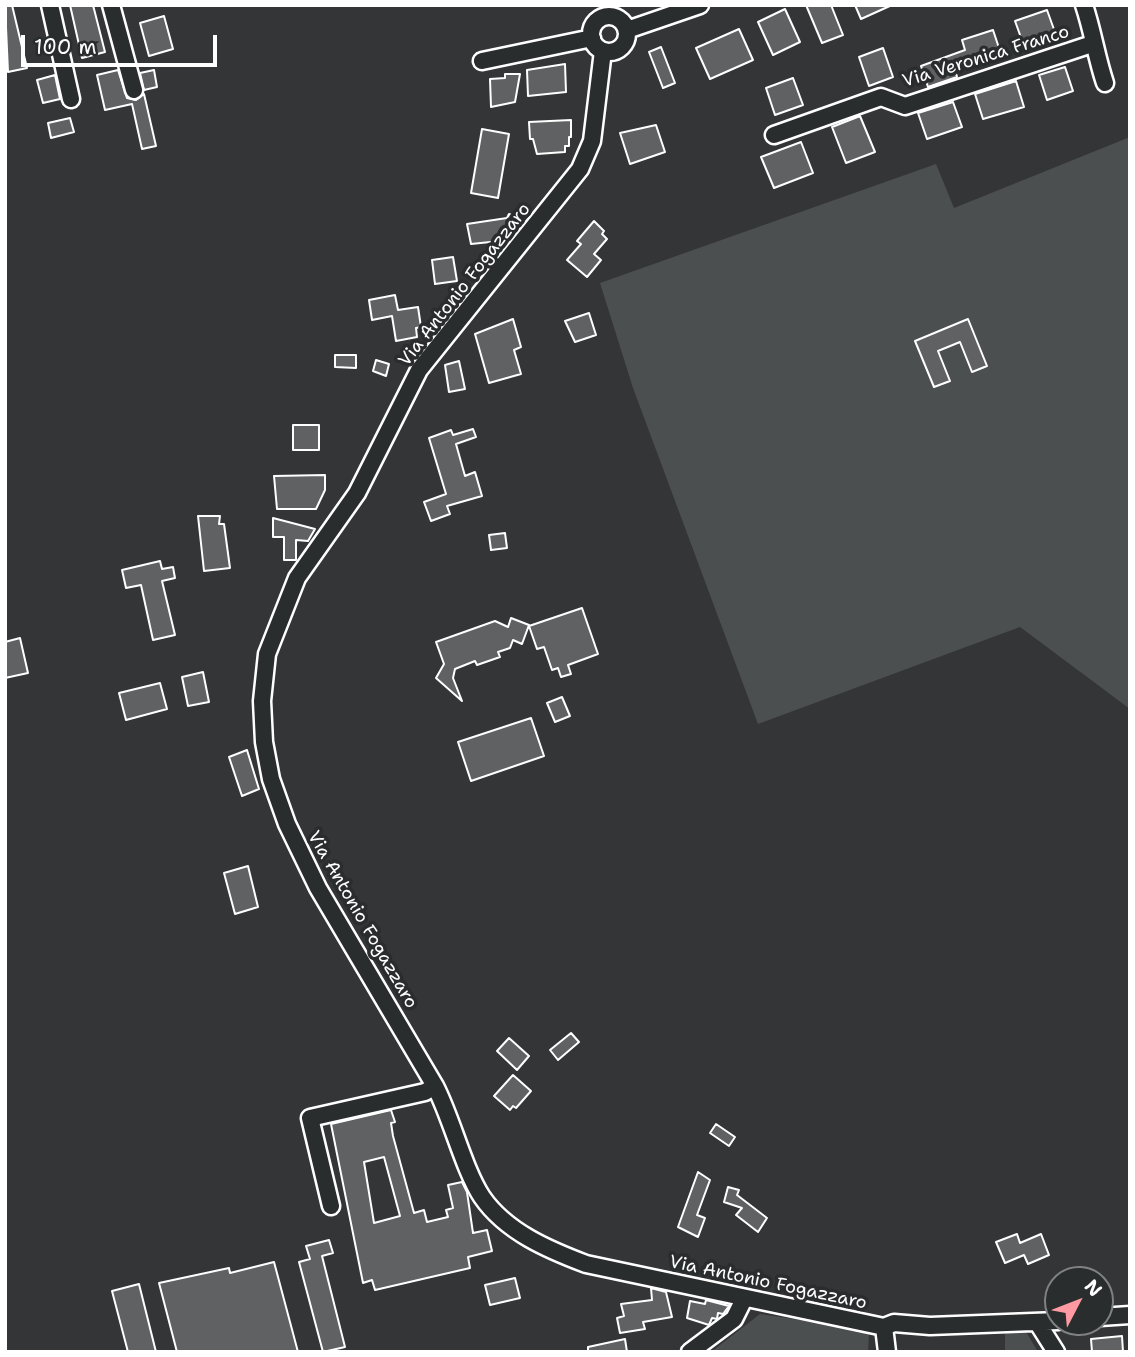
<!DOCTYPE html>
<style>
body{margin:0}
#map{position:relative;width:1135px;height:1357px;overflow:hidden;background:#333536;font-family:"Shantell Sans",sans-serif}
canvas{display:block}
.frame{position:absolute;inset:0;border:7px solid #fff;pointer-events:none}
.north{position:absolute;left:1044px;top:1266px;width:70px;height:70px;box-sizing:border-box;background:#2a2d2e;border:2px solid #7f8182;border-radius:50%;rotate:48deg;font-size:19px;font-weight:700;line-height:28px;text-align:center;color:#fff}
.north::after{content:'';display:block;margin:auto;width:24px;height:32px;background:#ff9aa2;clip-path:polygon(50% 0,100% 100%,50% 72%,0 100%)}
.scale{position:absolute;left:21px;top:35px;width:196px;height:32px;box-sizing:border-box;border:4px solid #fff;border-top:0;padding-left:9px;font-size:21px;line-height:24px;white-space:nowrap;color:#fff;-webkit-text-stroke:5px #2a2d2e;paint-order:stroke}
</style>
<div id="map">
<canvas width="1135" height="1357"></canvas>
<div class="frame"></div>
<div class="north">N</div>
<div class="scale">100 m</div>
</div>
<script>
const ctx = document.querySelector('canvas').getContext('2d');
ctx.lineJoin = 'round';
function paint(path, color) {
  ctx.fillStyle = color;
  ctx.fill(path, 'evenodd');
}
function trace(path, color, width, dash) {
  ctx.strokeStyle = color;
  ctx.lineWidth = width;
  ctx.lineCap = dash ? 'butt' : 'round';
  ctx.setLineDash(dash || []);
  ctx.stroke(path);
}
function drawText(font, color, halo, rows, align = 'center') {
  ctx.font = font + ' "Shantell Sans",sans-serif';
  ctx.lineWidth = 7;
  ctx.setLineDash([]);
  ctx.textBaseline = 'middle';
  ctx.strokeStyle = halo;
  ctx.fillStyle = color;
  for (const [text, x, y, turn = 0] of rows) {
    ctx.save();
    ctx.translate(x, y);
    ctx.rotate((+turn || 0) * Math.PI / 180);
    ctx.textAlign = isNaN(turn) ? turn : align;
    if (halo) ctx.strokeText(text, 0, 0);
    ctx.fillText(text, 0, 0);
    ctx.restore();
  }
}
paint(new Path2D(`
 M1130,137v572l-110,-82 -262,97 -125,-336 -33,-105 336,-119 18,44z
 M760,1314l103,15 6,5 -1,18h-157z
 M1025,1330l13,22h-33v-19z`), '#4c4f50');
const building = new Path2D(`
 M5,5h7l15,63 -19,4z
 M70,5h23l12,47 -23,6z
 M806,5h25l12,30 -21,8z
 M855,5h37l-31,14z
 M785,9l15,33 -27,13 -15,-33z
 M1047,10l9,25 -32,11 -9,-25z
 M164,16l9,33 -24,7 -9,-33z
 M739,29l14,31 -43,19 -14,-31z
 M993,30l8,24 -46,16 2,7 -29,10 -7,-21 44,-16 -3,-10z
 M661,47l14,36 -12,5 -14,-36z
 M883,48l10,29 -24,9 -10,-29z
 M565,64l1,28 -38,4 -1,-26z
 M1065,67l8,24 -26,9 -8,-25z
 M118,70l9,28 9,2 8,-6 12,52 -14,3 -10,-45 -27,6 -8,-35z
 M154,70l3,17 -13,3 -4,-17z
 M505,74h15l-5,28 -24,5 -1,-28 15,-1z
 M55,75l5,24 -17,4 -6,-23z
 M793,78l10,27 -28,10 -9,-27z
 M1016,81l8,26 -41,12 -8,-25z
 M953,102l9,25 -35,12 -9,-26z
 M860,116l15,36 -29,11 -14,-36z
 M70,118l4,14 -23,6 -3,-15z
 M571,120v17h-2v9h-4v6l-28,2 -4,-15h-3l-1,-17z
 M656,125l9,27 -35,12 -10,-31z
 M482,129l27,5 -11,64 -27,-5z
 M801,142l12,31 -39,15 -13,-31z
 M509,214l10,4 -9,22 -39,4 -4,-20 40,-6z
 M594,221l10,10 -2,3 5,5 -13,15 7,6 -14,17 -20,-17 14,-16 -4,-3z
 M453,257l4,24 -22,3 -3,-24z
 M395,295l3,15 20,-3 3,20 -5,1 1,9 -21,4 -4,-25 -20,4 -3,-20z
 M589,313l7,22 -21,7 -10,-21z
 M513,319l8,28 -7,3 7,24 -32,9 -14,-49z
 M968,319l19,47 -15,6 -12,-30 -22,9 12,30 -16,6 -19,-46z
 M335,355h21v13l-21,-1z
 M376,360l13,4 -3,12 -13,-5z
 M459,361l6,28 -16,3 -4,-27z
 M293,425h26v25h-26z
 M473,429l3,8 -20,7 9,32 10,-4 7,24 -35,10 3,8 -19,7 -7,-19 22,-8 -17,-56 22,-8 2,5z
 M325,475v15l-9,19h-39l-3,-33z
 M198,516h22l-1,8h5l6,44 -26,3z
 M273,518l42,11 -7,12 -12,-1v20h-12v-23h-11z
 M505,533l2,15 -16,2 -2,-15z
 M160,561l2,8 11,-2 2,11 -13,3 13,54 -22,5 -12,-55 -15,3 -4,-18z
 M582,608l16,46 -30,11 3,9 -10,3 -3,-9 -6,2 -8,-23 -7,2 -8,-23z
 M511,618l18,7 -7,19 -9,-4 -3,8 -12,4 2,5 -23,8 -2,-4 -20,8 -2,9 9,23 -26,-23 8,-14 -8,-22 59,-21 13,6z
 M20,638l8,35 -23,5v-36z
 M203,672l6,30 -21,4 -6,-29z
 M160,683l7,26 -41,11 -7,-27z
 M562,697l8,19 -15,6 -8,-19z
 M531,718l13,38 -73,25 -13,-39z
 M247,750l12,39 -17,7 -13,-39z
 M248,866l10,41 -23,7 -11,-41z
 M571,1033l8,9 -21,18 -8,-10z
 M509,1038l20,18 -12,14 -20,-19z
 M513,1075l18,16 -15,17 -3,-2 -3,4 -16,-14z
 M391,1110l4,12 -4,1 2,13 21,77 10,-3 3,12 21,-5 -2,-7 7,-2 -5,-23 14,-3 5,10 6,41 14,-3 5,21 -24,6 2,11 -95,22 -3,-10 -9,3 -32,-159zM384,1157l16,59 -26,7 -10,-61z
 M716,1124l19,13 -6,9 -19,-13z
 M698,1172l12,8 -13,35 8,3 -7,19 -20,-10z
 M728,1187l11,3 -2,5 30,23 -9,14 -22,-17 6,-7 -18,-6z
 M1017,1234l3,9 21,-9 8,21 -21,9 -4,-9 -19,8 -9,-21z
 M329,1240l4,13 -11,3 23,91 -22,5 -24,-90 11,-3 -4,-13z
 M274,1262l24,90h-121l-18,-69 70,-15 1,5z
 M515,1278l5,20 -30,7 -5,-20z
 M139,1284l17,68h-28l-16,-61z
 M651,1288l15,4 6,25 -29,5 2,7 -25,4 -3,-15 7,-2 -3,-12 31,-4z
 M706,1300l23,6 -6,8 -5,-1 -1,6 -5,-1 -3,7 -22,-7 3,-17 15,3z
 M1122,1336l1,16h-31l-1,-13z
 M625,1339l2,13h-39v-5z`);
paint(building, '#5f6162');
trace(building, '#fff', 2);
const minor = new Path2D(`
 M50,5l21,94
 M111,5l23,85
 M1084,5c9,27 12,51 21,78
 M591 34a18 18 0 1 1 36 0a18 18 0 1 1-36 0Z
 M627,30l73,-25
 M603,51l-11,90 -12,28 -161,201 -62,123 -60,85 -30,76 -5,47 2,41 7,37 16,45 31,64 117,198c17,33 29,84 47,111 24,35 67,53 104,67l298,63 10,-4 36,3 128,-5
 M482,61l110,-23
 M774,135l107,-38 24,9 187,-62
 M331,1206l-21,-88 115,-26 10,-6
 M1100,1317l30,-2
 M1037,1322l19,30
 M884,1327l3,25
 M690,1352l44,-33 10,-20`);
trace(minor, '#fff', 21);
trace(minor, '#2a2d2e', 16);
drawText('18px', '#fff', '#2a2d2e', [
 ["Via Veronica Franco",986,57,-17],
 ["Via Antonio Fogazzaro",465,285,-52],
 ["Via Antonio Fogazzaro",362,920,60],
 ["Via Antonio Fogazzaro",768,1283,12]
]);
</script>
